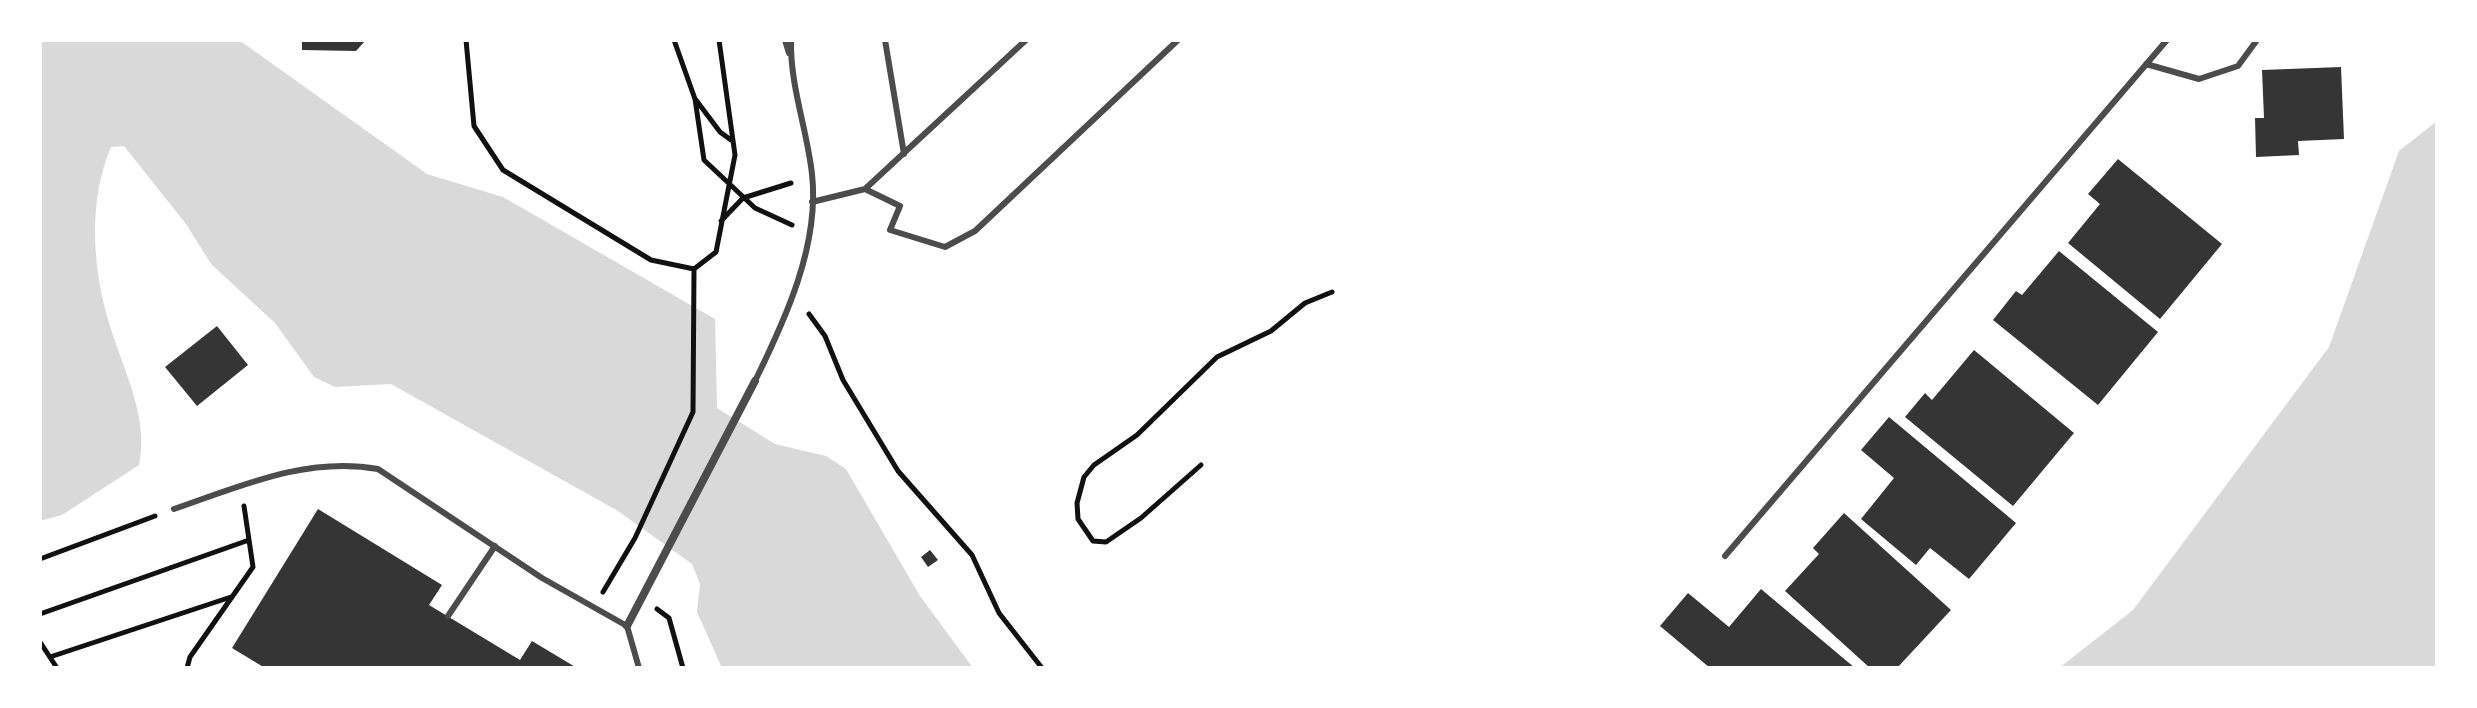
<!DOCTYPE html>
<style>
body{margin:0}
#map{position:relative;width:2477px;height:708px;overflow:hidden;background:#fff;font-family:Manrope,sans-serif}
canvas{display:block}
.frame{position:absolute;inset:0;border:42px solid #fff;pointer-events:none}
</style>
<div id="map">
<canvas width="2477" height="708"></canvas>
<div class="frame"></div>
</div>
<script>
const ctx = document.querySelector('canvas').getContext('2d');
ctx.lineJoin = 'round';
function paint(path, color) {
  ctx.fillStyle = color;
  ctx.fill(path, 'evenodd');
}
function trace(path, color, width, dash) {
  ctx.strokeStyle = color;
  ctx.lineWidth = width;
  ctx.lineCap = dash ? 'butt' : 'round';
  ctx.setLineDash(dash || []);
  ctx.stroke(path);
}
paint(new Path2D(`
 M40,40h199l188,134 76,23 212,122 2,89 58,36 51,12 20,13 74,127 53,72h-251l-25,-56 3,-28 -8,-20 -74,-53 -227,-127 -56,3 -21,-10 -39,-54 -64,-59 -25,-40 -62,-78 -13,1c-22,51 -19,115 -4,169 13,48 43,99 32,149l-77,50 -22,6z
 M2437,121v547h-378l74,-58 196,-263 70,-196z`), '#d9d9d9');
paint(new Path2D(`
 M302,40h64l-10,11 -54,-1z
 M2341,67l3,72 -46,2 1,14 -43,2 -1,-39h9l-2,-48z
 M2118,159l104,85 -62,75 -92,-76 32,-39 -12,-10z
 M2059,251l99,81 -60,73 -105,-85 23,-29 6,4z
 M217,326l31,39 -51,41 -32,-39z
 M1974,350l100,83 -61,73 -108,-89 20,-24 7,7z
 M1889,417l127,106 -47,56 -39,-31 -14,17 -55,-46 33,-41 -33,-28z
 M318,509l124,76 -13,20 91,55 12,-19 45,27h-312l-33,-20z
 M1844,513l107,97 -54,58h-27l-85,-77 34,-37 -6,-6z
 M930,550l8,10 -10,7 -7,-10z
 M1761,589l94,79h-145l-50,-42 28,-33 41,34z`), '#353535');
trace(new Path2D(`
 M466,40l8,86 29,44 148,90 43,9
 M674,40l21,59 9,61 51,48 37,17
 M696,100l24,32 11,8
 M721,221l22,-23 48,-15
 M809,314l16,22 18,44 55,91 74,84 27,58 43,55
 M1201,465l-60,53 -35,24 -13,-1 -15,-22 -1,-16 7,-26 10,-12 43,-30 80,-78 54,-26 34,-28 27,-11
 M40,559l115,-43
 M603,592l32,-54 58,-126 1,-143 22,-17 19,-97 -16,-115
 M657,609l12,9 14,50
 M40,614l209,-74
 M40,642l17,26
 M50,657l181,-60
 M187,668l3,-11 63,-90 -9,-61`), '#111', 5);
trace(new Path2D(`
 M785,40l4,13
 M885,40l19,114
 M2146,64l53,15 39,-13 19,-26
 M865,189l35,17 -10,24 55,17 30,-16 203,-191
 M812,202l53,-13 161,-149
 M755,381c30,-61 65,-136 57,-207 -5,-45 -22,-88 -21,-134
 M174,509c67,-23 133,-53 204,-40l164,109 85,48 12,42
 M1725,556l442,-516
 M448,616l47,-70`), '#4c4c4c', 6);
trace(new Path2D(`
 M627,626l128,-245`), '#4c4c4c', 8);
</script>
